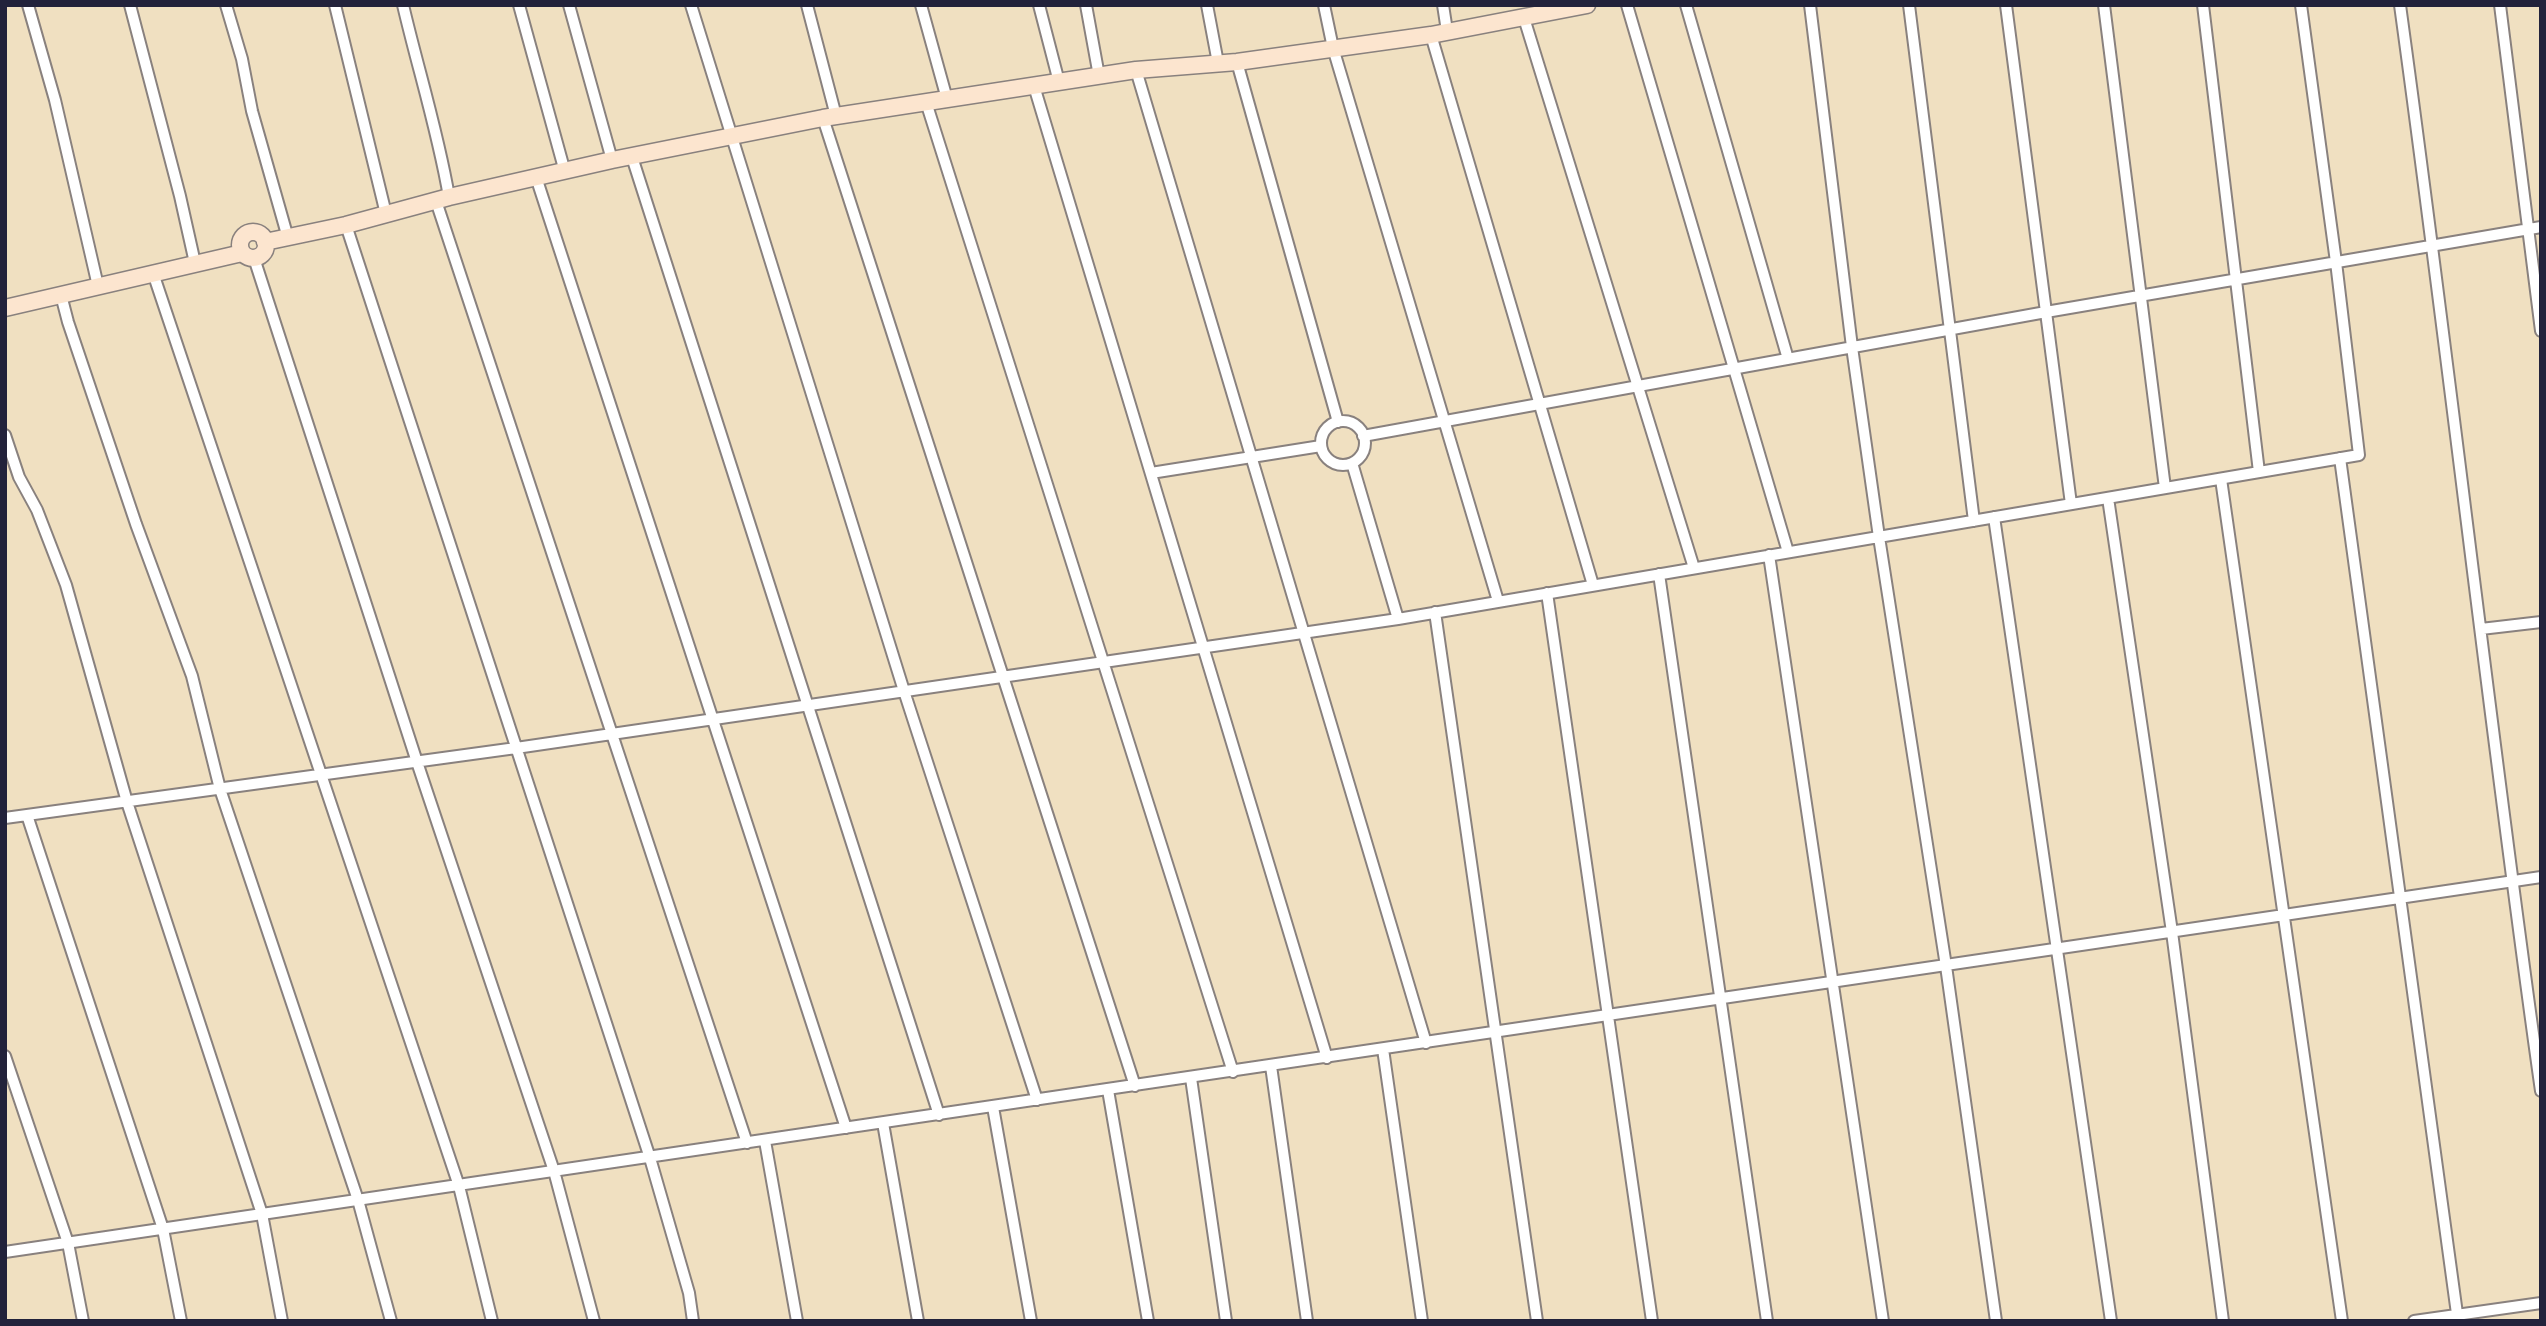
<!DOCTYPE html>
<style>
body{margin:0}
#map{position:relative;width:2546px;height:1326px;overflow:hidden;background:#f0e0c1;font-family:"Gentium Book Plus",serif}
canvas{display:block}
.frame{position:absolute;inset:0;border:7px solid #22223b;pointer-events:none}
</style>
<div id="map">
<canvas width="2546" height="1326"></canvas>
<div class="frame"></div>
</div>
<script>
const ctx = document.querySelector('canvas').getContext('2d');
ctx.lineJoin = 'round';
function trace(path, color, width, dash) {
  ctx.strokeStyle = color;
  ctx.lineWidth = width;
  ctx.lineCap = dash ? 'butt' : 'round';
  ctx.setLineDash(dash || []);
  ctx.stroke(path);
}
const street = new Path2D(`
 M28,5l27,95 43,186
 M130,5l50,191 15,67
 M226,5l16,54 10,52 36,127
 M335,5l51,209
 M403,5c15,64 35,127 46,192
 M519,5l46,167
 M569,5l43,155
 M691,5l213,686 133,409
 M807,5l29,111
 M921,5l26,94
 M1039,5l20,77
 M1086,5l13,71
 M1207,5l11,58
 M1324,5l9,43 165,553
 M1443,5l4,26
 M1627,5l161,547
 M1686,5l102,354
 M1810,5l42,342 27,190 67,429 50,355
 M1909,5l65,516
 M2006,5l65,499
 M2104,5l61,483
 M2203,5l56,467
 M2400,5c50,362 90,725 141,1086
 M2500,5l41,326
 M1524,18l170,550
 M1431,35l162,550
 M1237,62l101,360
 M1136,70l290,973
 M1034,86l293,972
 M926,102l307,970
 M823,118l312,968
 M632,157l307,958
 M536,177l310,951
 M436,201l311,942
 M346,225l304,933 39,135 4,28
 M254,258l163,504 137,409 40,150
 M153,273l306,913 33,135
 M61,295l7,27 68,202 56,152 28,113 138,411 33,121
 M1321 443a22 22 0 1 1 44 0a22 22 0 1 1-44 0Z
 M5,435l14,42 18,33 29,75 61,217 135,412 20,107
 M1363,436l683,-124 495,-85
 M2340,458l118,863
 M1352,463l46,156
 M1151,473l170,-27
 M2221,479l121,842
 M2108,498l64,434 51,389
 M1994,517l117,804
 M1769,555l114,766
 M1659,574l108,747
 M1547,593l105,728
 M1435,612l102,709
 M2481,629l60,-7
 M27,815l136,414 18,92
 M5,818l511,-70 882,-129 961,-164 -23,-193 -35,-257
 M1383,1049l39,272
 M5,1056l63,187 15,78
 M1271,1066l36,255
 M1191,1078l35,243
 M1108,1090l40,231
 M993,1107l38,214
 M883,1123l35,198
 M765,1141l32,180
 M5,1252l2536,-375
 M2414,1321l127,-18`);
const secondary = new Path2D(`
 M240 245a13 13 0 1 1 26 0a13 13 0 1 1-26 0Z
 M265,242l81,-17 103,-28 163,-37 211,-42 313,-48 101,-8 194,-27 156,-30
 M5,308l237,-55`);
trace(street, '#89817e', 14);
trace(secondary, '#89817e', 19);
trace(street, '#fff', 10);
trace(secondary, '#fce5cf', 16);
</script>
